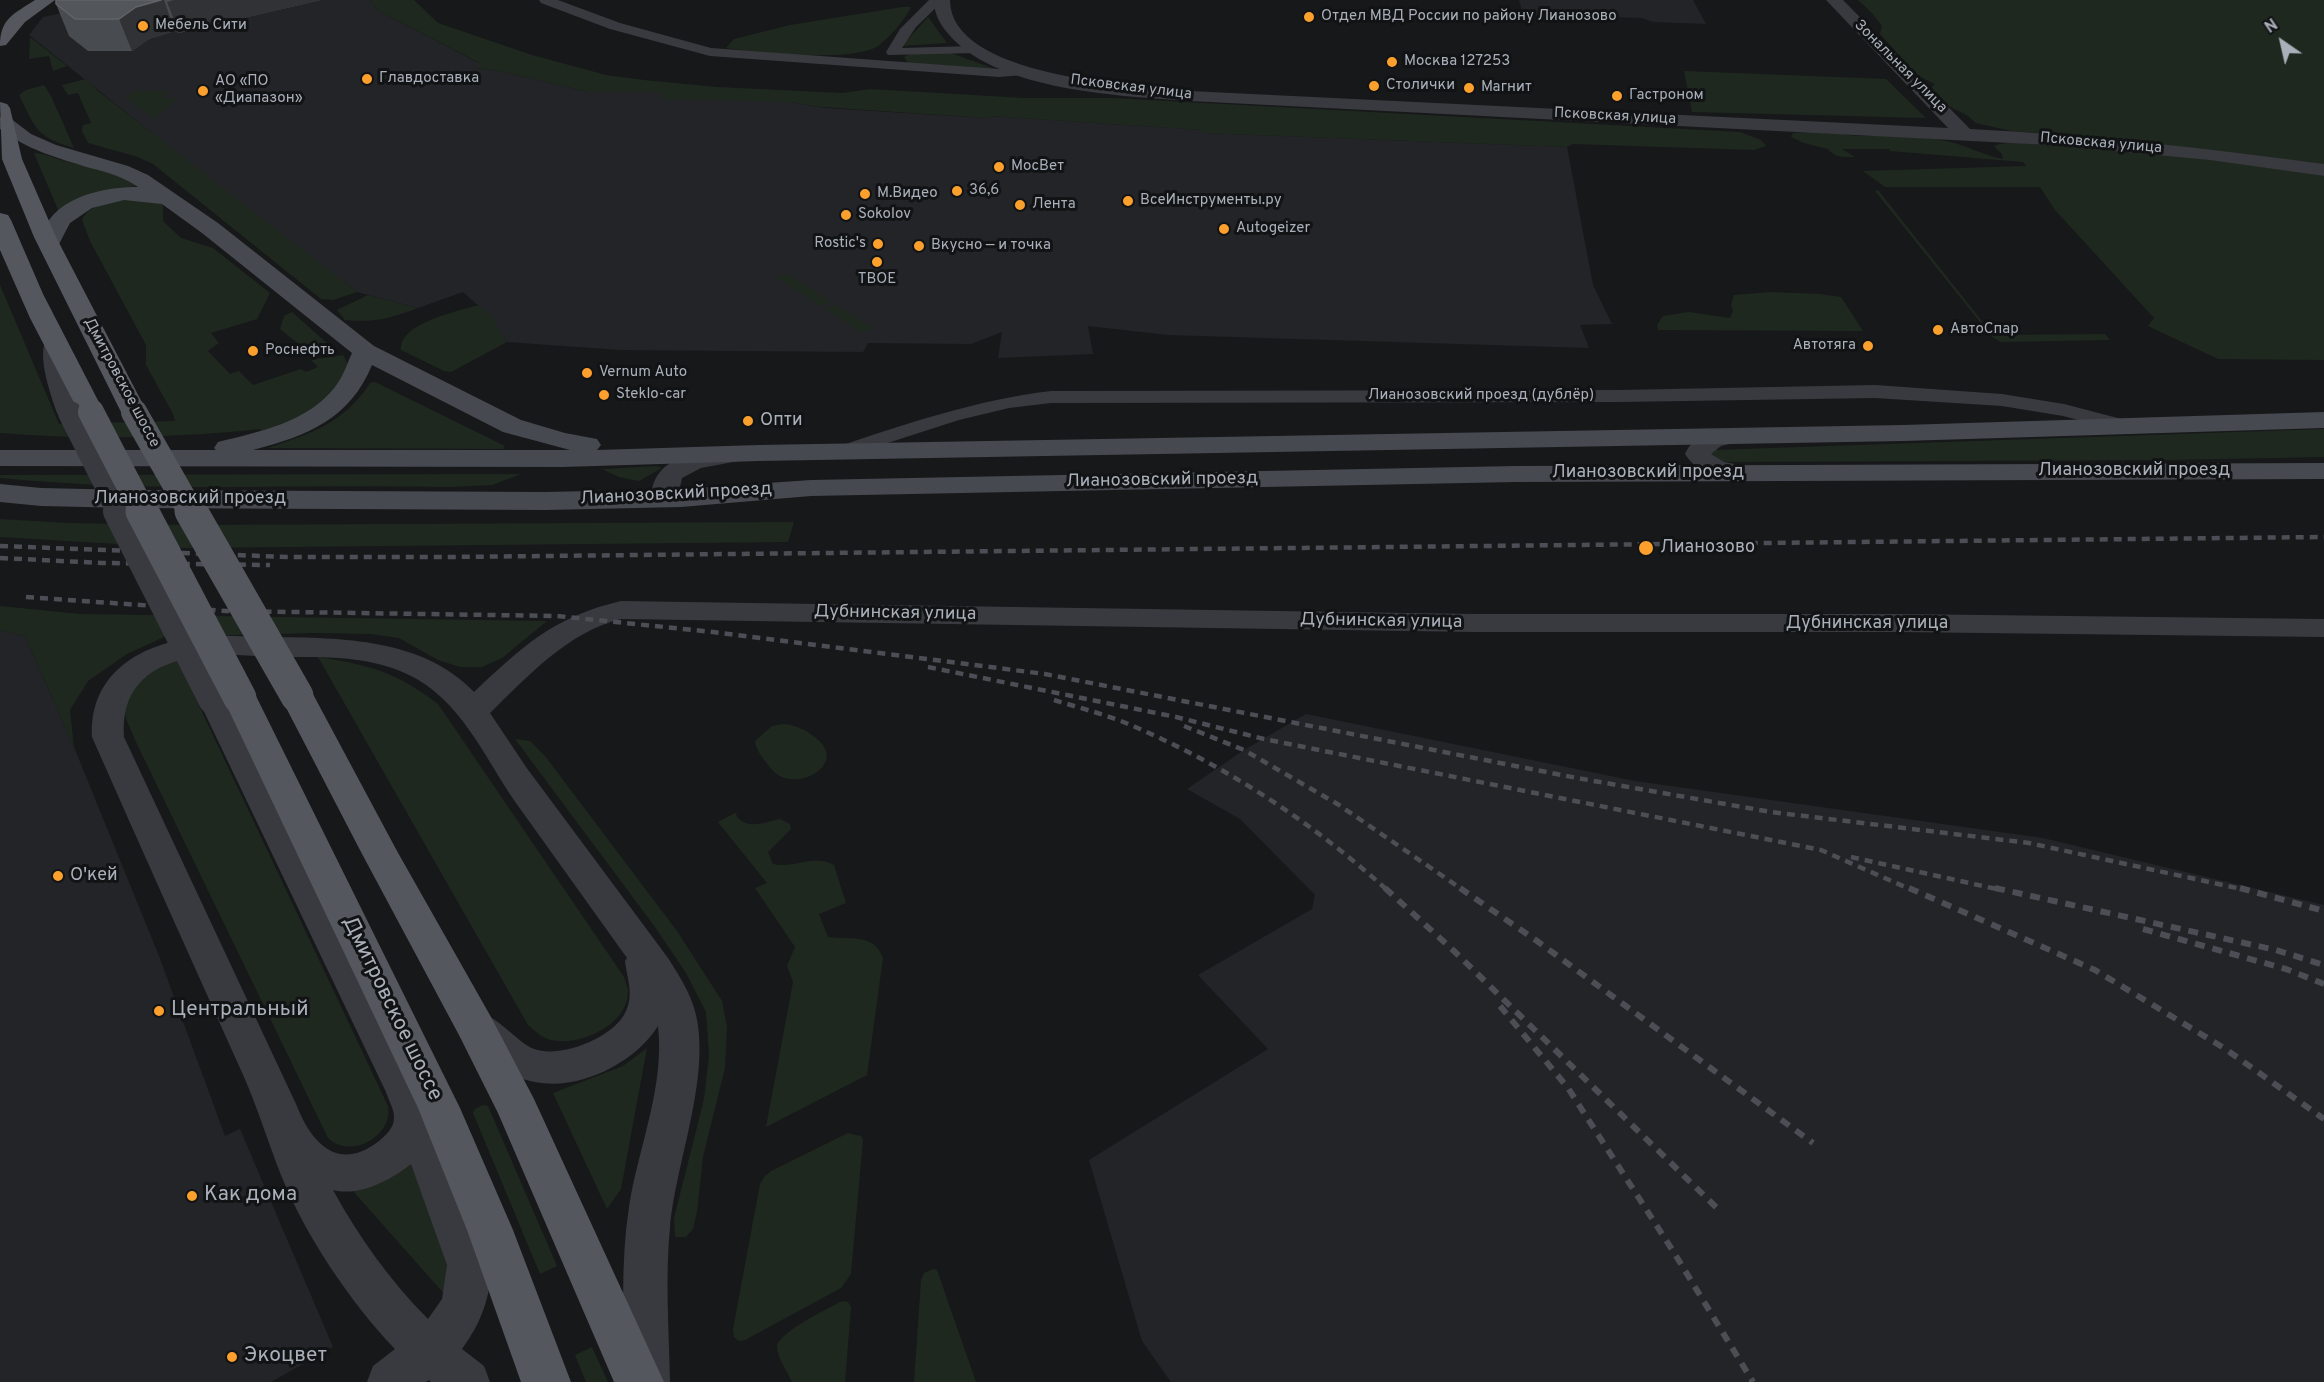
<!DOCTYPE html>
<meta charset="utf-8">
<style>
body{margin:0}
#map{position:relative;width:2324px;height:1382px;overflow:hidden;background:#17181a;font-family:Overpass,sans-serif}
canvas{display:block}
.north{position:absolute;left:2252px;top:12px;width:60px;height:60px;-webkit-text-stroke:4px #121315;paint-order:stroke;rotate:326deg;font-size:16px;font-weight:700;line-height:24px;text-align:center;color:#a9b0ba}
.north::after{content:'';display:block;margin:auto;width:21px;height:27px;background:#a9b0ba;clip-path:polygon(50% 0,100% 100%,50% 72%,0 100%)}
</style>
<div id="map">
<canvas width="2324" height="1382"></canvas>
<div class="north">N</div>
</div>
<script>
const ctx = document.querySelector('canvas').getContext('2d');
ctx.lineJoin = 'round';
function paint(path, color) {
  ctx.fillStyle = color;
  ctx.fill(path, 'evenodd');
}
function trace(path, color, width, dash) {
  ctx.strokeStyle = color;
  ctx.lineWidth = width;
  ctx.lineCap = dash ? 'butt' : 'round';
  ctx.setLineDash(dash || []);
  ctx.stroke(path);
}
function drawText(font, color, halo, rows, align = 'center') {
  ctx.font = font + ' Overpass,sans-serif';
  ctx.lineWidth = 6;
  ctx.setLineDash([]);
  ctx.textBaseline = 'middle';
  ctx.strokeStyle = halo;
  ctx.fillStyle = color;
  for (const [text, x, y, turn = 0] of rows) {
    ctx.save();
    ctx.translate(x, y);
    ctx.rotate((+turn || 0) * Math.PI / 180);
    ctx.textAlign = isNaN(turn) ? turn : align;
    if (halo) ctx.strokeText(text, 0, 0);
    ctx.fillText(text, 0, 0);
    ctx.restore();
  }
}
paint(new Path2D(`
 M122,0h248l9,11 102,53 -4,4 23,3 88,21h76l126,10 35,6 162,10 3,-2 213,14 1,3 363,14 26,138 19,39 -32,1 9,23 -421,-13 -80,-9 5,28 -95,4 4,-26 -31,12 -103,-1 -5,9 -243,-2 -113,-8 -17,-26 -27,-24 -45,16 -61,-16 -151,-116 -177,-141 14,-18z
 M1519,0h174l13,24 -53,-2 -11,-4 -119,-4z
 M0,630l25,6 49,111 85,209 66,180 15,-7 93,218 -62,35h-271z
 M1306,714l329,67 408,57 281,67v477h-1153l-29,-41 -53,-181 179,-111 -70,-74 114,-66 3,-14 -75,-76 -53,-30 57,-39z`), '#232427');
paint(new Path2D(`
 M370,0h44l24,23 94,32 74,20 38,5 73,7 126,6 27,-4 154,9h88l628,34 21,8 5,6 -12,4 -181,-6 -6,3 -364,-14 -1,-3 -212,-14 -3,2 -166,-11 -31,-5 -131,-3 4,-7h-75l-88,-21 -24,-3 3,-3 -1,-3 -99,-51z
 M1858,0h466v165l-217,-27 -96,-7 -35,-8 -8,-7 -25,-13c-1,-8 -9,-8 -12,-15l4,-4 -17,-8 -38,-42 2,-8 -10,-13z
 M902,7h9c-6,13 -22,31 -33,39 -27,17 -120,6 -152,2l8,-9 56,-14z
 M928,17l19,26 -45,3z
 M30,37l37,29 -14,5 -4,-15 -20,3z
 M948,52l50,18 -90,-7 -4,-6 8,-4z
 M1684,71l202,8 40,39 -234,-6z
 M86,79l12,12 259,201 -24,8 -12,-1 -168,-135 -15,-7 -50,-14 -6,-12 1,-6 8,-2 -13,-30 -10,2 -6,-10z
 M44,85l7,11 23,52c-38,-11 -38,-19 -55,-53l7,-5z
 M134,91h35l-8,7h17l-24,21 -28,-21z
 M1829,131c26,7 39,5 65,4 15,0 32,3 47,5 22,3 40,15 62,19l-1,-5 -8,-8c14,-6 36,-2 50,-1 94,3 187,17 280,31v184l-106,-1 -70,-33 6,-8 -99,-108 -15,-23h-155l-22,-16 163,-5 -3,-4 -133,-11v-2h-48l13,8c-10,0 -21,1 -27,-8l-24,-6 -13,-6 2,-4z
 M34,153c11,0 17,4 27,7 28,7 55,13 81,25l-18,3 -65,24z
 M1878,190l115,145 112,-1 5,6 -109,2 -9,-5 -117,-146z
 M121,199h36l6,6v16l18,17 32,10 57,45 -13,26 -46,14 8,10 -11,8 22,23 9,-3 14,14 48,-16 5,3 12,-5 -7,-7 32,-5 6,11 -2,10 -28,33 -56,24 -3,-4c-85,9 -174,11 -260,4v-148l59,139 116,-3 -2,-7 -27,-49v-20l-56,-104 -8,-21c7,-15 24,-17 39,-21z
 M780,275h9l42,27 -11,4 -44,-29z
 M1770,292l50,2 21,3 22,34 -205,-1 -1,-5 6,-9 26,-4 41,6 3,-7 -2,-6 3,-10z
 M368,295l50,13c-26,10 -45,15 -73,12l-8,-10z
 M479,305l12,11 16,26 -56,30 -7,-1 -43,-21c-2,-27 57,-39 78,-45z
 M836,305l35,22 2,2 -12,3 -36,-23z
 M292,312l37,33c-21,10 -34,-4 -49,-16l4,-13z
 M375,382l130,64 -2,3 -235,-1c44,-15 76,-25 102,-65z
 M2324,429v28l-156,3 -452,2 -8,-8 5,-4z
 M657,466l5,2 -23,13 -20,-4 -17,-8z
 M521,474l-29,11 -43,2c-149,-3 -300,6 -449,-9v-3z
 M0,519l67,4 122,2 605,-3 -6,20 -603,6 -185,-11z
 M0,606l80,8 467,7 -45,37 -20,9h-22l-22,-7 -39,-22 -28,-4 -56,-1 -151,4 -37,17 -39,27 -18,29 4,37 -49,-111 -25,-6z
 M318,657c52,8 78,15 120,47l186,273c1,4 4,10 4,14 1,32 -44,53 -71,50 -13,-1 -20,-8 -29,-16z
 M177,659l211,447c6,30 -38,54 -60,32l-193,-398c-3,-9 -11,-22 -10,-31 0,-27 32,-39 52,-50z
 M783,724c13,1 23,6 33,14 30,24 -10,49 -34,39 -8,-3 -12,-10 -17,-16 -5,-7 -9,-12 -10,-20l17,-15z
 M515,739l15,2 15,15 132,175 45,70 5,26 -2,41 -22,89 -6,55 -4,17 -7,8h-11l-1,-19 30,-119 5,-44 -3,-43 -20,-39 -31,-46z
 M737,812l-1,3c10,16 29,7 44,4l10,5 1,5 -23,23 5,12c21,5 41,-11 61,1l12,38 -27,11 9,23c22,3 46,-4 55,21l-16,117 -101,52 27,-145 -6,-16 8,-19 -40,-59 12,-5 -49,-61z
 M647,1048l-26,141 -14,20 -54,-116 70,-27z
 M483,1105l5,1 69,160 -17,8 -67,-161 2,-4z
 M848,1133l13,3 2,4 -12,134 -10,14 -96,52 -6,1 -5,-4 -1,-8 27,-145 4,-7 7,-6z
 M418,1156l43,115 -15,25 -93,-105c27,-7 45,-17 65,-35z
 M933,1269l4,1 39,112h-62l7,-102 3,-7z
 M842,1301l6,1 3,5 -6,75h-53c-4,-9 -15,-25 -15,-35 0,-14 52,-39 65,-46z
 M592,1347l16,35h-22l-11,-27z`), '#1f281f');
paint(new Path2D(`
 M539,0h19l62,23 91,25 288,21 24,-2 7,4 -7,4 -24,2 -289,-21 -100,-27 -69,-26z
 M929,0h15l-28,27 -14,21 71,-2 7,4 -2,3 -90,2 -2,-3 14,-23z
 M1875,385l127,9 62,10 69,18 3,4 -3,4 -7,2 -63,-16 -61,-10 -127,-8 -255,4 -569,1 -42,5 -50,12 -118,38 -7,-2 -4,-4 4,-4c71,-24 142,-48 217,-57l569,-1z`), '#383a3f');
paint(new Path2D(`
 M934,0h16c0,77 186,86 240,91l758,37 -122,-128h17l127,129c119,6 236,19 354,35v12l-114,-16 -160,-15 -860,-44c-70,-5 -189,-10 -239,-64 -10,-11 -17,-22 -17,-37z
 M55,336l8,2 4,5 4,36 12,34 -4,5 -9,3 -9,-3 -4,-5c-6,-17 -21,-59 -10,-75z
 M1732,428l9,3 4,5 -4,5 -20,5 -10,8 13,8 21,4 4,6 -4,6c-23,6 -47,-4 -60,-24 9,-20 27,-22 47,-26z
 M735,446l9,2 4,6 -4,6 -43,8 -19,10 -2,9 11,5 4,6 -4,6c-14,3 -30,-2 -39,-14 7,-37 53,-39 83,-44z
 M621,601l854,13h422l427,5v18l-427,-5h-422l-854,-13c-53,13 -93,57 -131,94l36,54 142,191c10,16 22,34 27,53 17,64 -19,150 -25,216 -5,51 -1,103 0,155h-46c0,-58 -4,-117 5,-175 9,-59 36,-120 29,-181 -23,37 -79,65 -123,56 -18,-3 -35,-13 -49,-24 -12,-9 -22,-16 -29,-29l6,-11c4,-1 9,-4 13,-5 19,-1 40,29 58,36 27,10 81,-12 92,-38 8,-17 1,-33 -1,-50l2,-3c-37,-52 -74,-103 -111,-155 -32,-46 -55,-104 -109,-129 -40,-19 -86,-17 -129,-17 -30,-1 -61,-5 -90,1 -44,10 -67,34 -64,79l172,367c15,39 42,69 83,37 7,-6 15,-13 15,-23 1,-7 -6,-19 -8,-26l-188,-393 5,-7 11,-3 11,3 5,7 196,393 65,173c0,32 -10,58 -29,84l22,17 6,16h-59l-2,-2 -3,2h-59l6,-16 22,-17c-45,-47 -90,-114 -114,-174 -13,-33 -23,-66 -37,-98 -51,-113 -102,-227 -152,-340 -3,-64 49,-94 107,-100 24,-3 49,0 73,0 69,1 151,1 202,55 49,-46 79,-75 147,-91zM411,1164l36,101 -5,34 -14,20c-37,-37 -70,-83 -95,-129 26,7 58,-10 78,-26z`), '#383a3f');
paint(new Path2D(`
 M3,116l7,2 21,16 25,11 72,21 20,9 70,48 156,123 147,74 44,13 32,6 4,6 -4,5 162,-5 1144,-20 421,-13v16l-421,13 -1144,20 -197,6 -562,-1v-16h216l-2,-2 4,-6c41,-10 90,-20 117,-55 8,-10 12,-23 17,-34l-150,-120 -40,-29 -38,-4 -32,8 -22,15 -13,25 -8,2 -8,-2 -3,-5c4,-10 8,-21 16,-29 21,-21 56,-27 84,-27 -14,-10 -31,-15 -48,-19 -32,-10 -63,-18 -90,-39v-12zM372,365l131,67 67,18h-317c54,-14 97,-31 119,-85z
 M2324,463v16l-808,3 -705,14 -130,11 -135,3 -416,-2 -89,-2 -41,-4v-18l41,4 89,2 416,2 135,-3 130,-9 705,-14z`), '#46494f');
paint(new Path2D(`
 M35,0h20l-30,22 -19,23 -6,1c0,-28 14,-32 35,-46z
 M0,102l7,2 3,4 12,51 34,78 91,175 -4,6 -9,2 -9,-2 -4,-6 -87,-175 -32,-78z
 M0,213l8,2 3,5 32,74 61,118 -4,6 -9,2 -9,-2 -52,-100 -30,-68z
 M297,685l12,3 5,8 83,155 94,166 43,82 130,283h-50l-116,-269 -38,-76 -99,-185 -81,-156 5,-8z
 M240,687l12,3 5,8 203,410 53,122 58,152h-50l-54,-152 -49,-122 -195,-410 5,-8z`), '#54575e');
trace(new Path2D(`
 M0,546l288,11h162l1874,-20
 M0,558l102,5 168,2
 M26,597l200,14 331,5 156,16 332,42 532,104 194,34 258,31 217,47
 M928,667l248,50 88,22 557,111 91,40
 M1054,700c26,8 54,15 79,26 93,40 179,96 254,164
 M1184,726l60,24 95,55 124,85
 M1851,857l150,33`), '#4b4e54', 4.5, [8, 6]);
trace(new Path2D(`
 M1385,888l69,63 267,261
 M1460,888l77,53 276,202
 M1909,888l186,82 129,78 100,71
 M1995,888l281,62 48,15
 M2240,888l84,23
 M2143,929l143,40 38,15
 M1500,1006l68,82 105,163 80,131`), '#4b4e54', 6, [10, 8]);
trace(new Path2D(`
 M70,413l50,99`), '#383a3f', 24);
trace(new Path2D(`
 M119,511l95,188`), '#383a3f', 32);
trace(new Path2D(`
 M91,412l52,100
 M134,412l57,100`), '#54575e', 26);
trace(new Path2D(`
 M142,511l98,187
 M191,511l106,185`), '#54575e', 33);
paint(new Path2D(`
 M56,0h265l-142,33 -4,-2 -26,8 -17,12h-44l-19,-15 -13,-32z`), '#484b4f');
paint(new Path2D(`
 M161,0h3l11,31 -26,8 -17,12 -13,-32 17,-12z
 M174,0h147l-142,33 -12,-31z`), '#303235');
const building = new Path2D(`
 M56,0h105l-25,7 -17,12h-44l-19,-15z`);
paint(building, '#53565b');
trace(building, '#60646a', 1.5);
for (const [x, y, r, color] of [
 [1309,17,6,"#fca02d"],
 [143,26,6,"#fca02d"],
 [1392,62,6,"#fca02d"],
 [367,79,6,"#fca02d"],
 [1374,86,6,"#fca02d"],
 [1469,88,6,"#fca02d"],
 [203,91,6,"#fca02d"],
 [1617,96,6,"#fca02d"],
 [999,167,6,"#fca02d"],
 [957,191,6,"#fca02d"],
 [865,194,6,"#fca02d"],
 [1128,201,6,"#fca02d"],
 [1020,205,6,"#fca02d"],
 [846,215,6,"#fca02d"],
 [1224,229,6,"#fca02d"],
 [878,244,6,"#fca02d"],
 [919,246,6,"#fca02d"],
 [877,262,6,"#fca02d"],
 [1938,330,6,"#fca02d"],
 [1868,346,6,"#fca02d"],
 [253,351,6,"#fca02d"],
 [587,373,6,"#fca02d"],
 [604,395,6,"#fca02d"],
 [748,421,6,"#fca02d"],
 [1646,548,8,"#fca02d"],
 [58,876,6,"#fca02d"],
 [159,1011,6,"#fca02d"],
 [192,1196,6,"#fca02d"],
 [232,1357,6,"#fca02d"]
]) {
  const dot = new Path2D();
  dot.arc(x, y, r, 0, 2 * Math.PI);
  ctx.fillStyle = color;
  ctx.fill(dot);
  trace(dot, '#121315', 2);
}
drawText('15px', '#a9b0ba', '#121315', [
 ["Отдел МВД России по району Лианозово",1321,17],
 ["Мебель Сити",155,26],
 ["Москва 127253",1404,62],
 ["Главдоставка",379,79],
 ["АО «ПО",215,82],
 ["«Диапазон»",215,99],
 ["Столички",1386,86],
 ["Магнит",1481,88],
 ["Гастроном",1629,96],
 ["МосВет",1011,167],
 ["36,6",969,191],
 ["М.Видео",877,194],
 ["ВсеИнструменты.ру",1140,201],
 ["Лента",1032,205],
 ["Sokolov",858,215],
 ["Autogeizer",1236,229],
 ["Rostic's",866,244,"right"],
 ["Вкусно — и точка",931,246],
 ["ТВОЕ",877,280,"center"],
 ["АвтоСпар",1950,330],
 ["Автотяга",1856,346,"right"],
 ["Роснефть",265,351],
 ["Vernum Аuto",599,373],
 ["Steklo-car",616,395]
], 'left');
drawText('15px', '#a9b0ba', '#121315', [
 ["Зональная улица",1900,67,45],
 ["Псковская улица",1131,88,7],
 ["Псковская улица",1615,117,3],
 ["Псковская улица",2101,144,5],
 ["Дмитровское шоссе",121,383,62],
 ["Лианозовский проезд (дублёр)",1481,396]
]);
drawText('18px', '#a9b0ba', '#121315', [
 ["Опти",760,421],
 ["Лианозово",1660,548],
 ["О'кей",70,876]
], 'left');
drawText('18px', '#a9b0ba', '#121315', [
 ["Лианозовский проезд",2134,471],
 ["Лианозовский проезд",1648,473],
 ["Лианозовский проезд",1162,481,-1],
 ["Лианозовский проезд",676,495,-3],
 ["Лианозовский проезд",190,499],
 ["Дубнинская улица",895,614,1],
 ["Дубнинская улица",1381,622,1],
 ["Дубнинская улица",1867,624]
]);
drawText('21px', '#a9b0ba', '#121315', [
 ["Дмитровское шоссе",391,1009,64]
]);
drawText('21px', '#a9b0ba', '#121315', [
 ["Центральный",171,1011],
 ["Как дома",204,1196],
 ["Экоцвет",244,1357]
], 'left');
</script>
